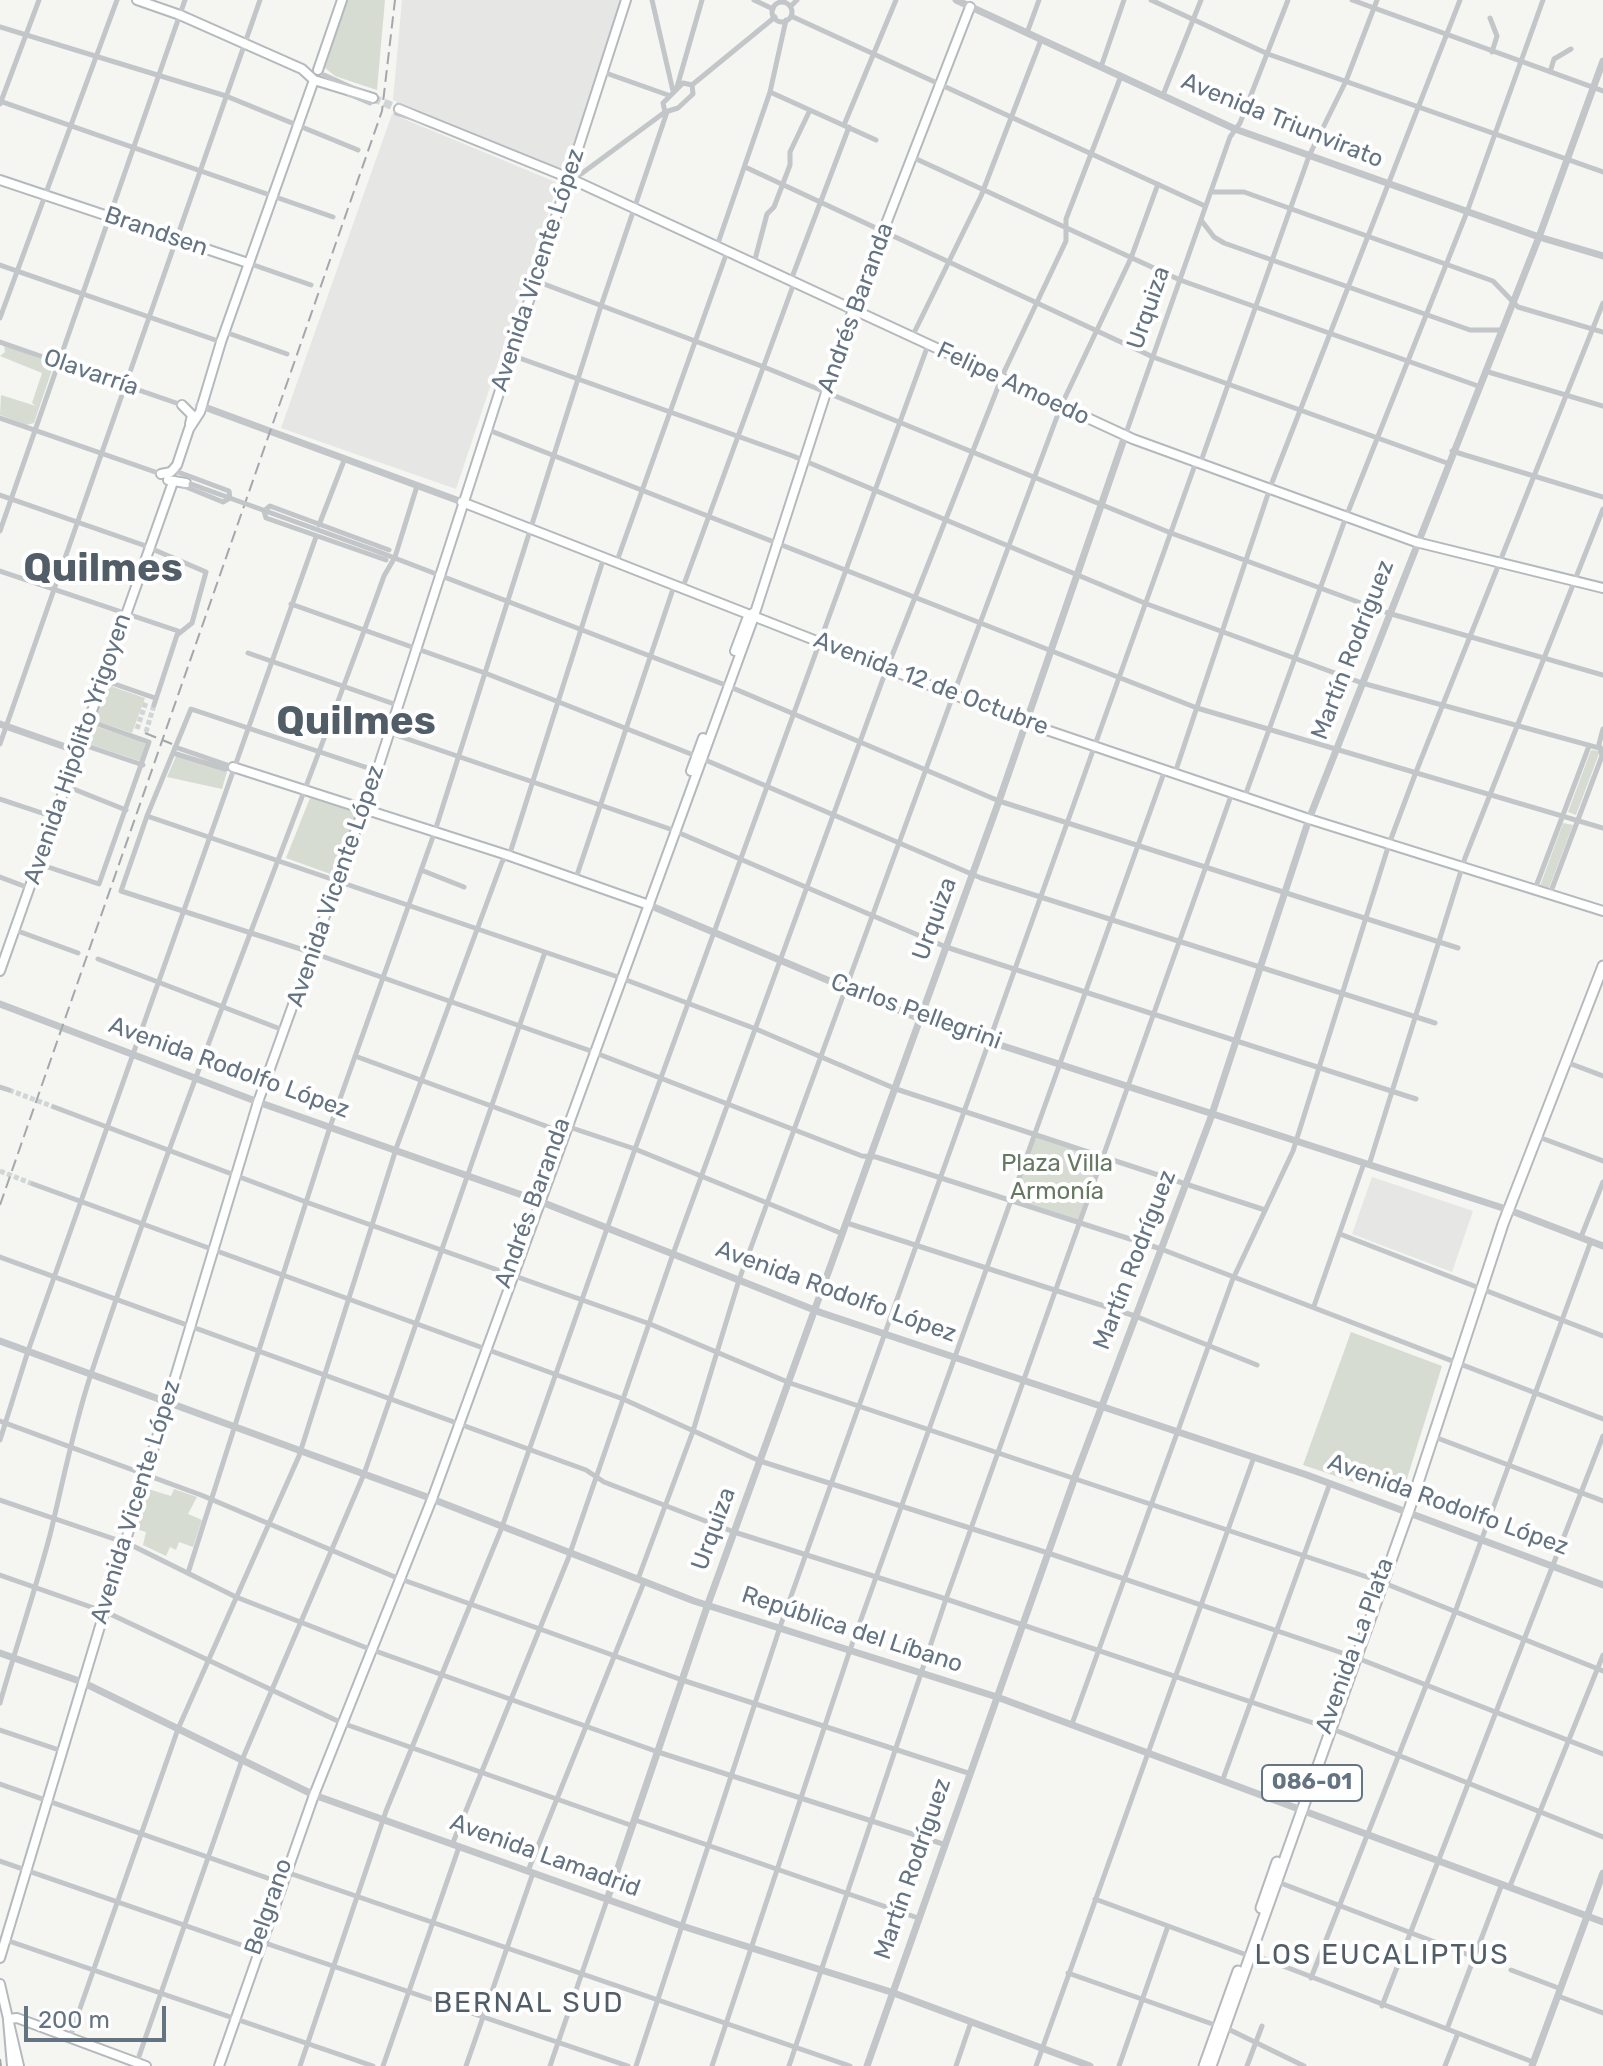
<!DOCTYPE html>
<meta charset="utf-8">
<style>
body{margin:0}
#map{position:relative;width:1603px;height:2066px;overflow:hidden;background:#f5f5f1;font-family:Rubik,sans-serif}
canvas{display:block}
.scale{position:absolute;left:24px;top:2006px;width:142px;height:36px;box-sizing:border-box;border:4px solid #647482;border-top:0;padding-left:10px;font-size:24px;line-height:28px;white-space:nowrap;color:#647482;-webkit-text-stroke:6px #fff;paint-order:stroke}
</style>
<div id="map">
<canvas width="1603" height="2066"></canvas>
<div class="scale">200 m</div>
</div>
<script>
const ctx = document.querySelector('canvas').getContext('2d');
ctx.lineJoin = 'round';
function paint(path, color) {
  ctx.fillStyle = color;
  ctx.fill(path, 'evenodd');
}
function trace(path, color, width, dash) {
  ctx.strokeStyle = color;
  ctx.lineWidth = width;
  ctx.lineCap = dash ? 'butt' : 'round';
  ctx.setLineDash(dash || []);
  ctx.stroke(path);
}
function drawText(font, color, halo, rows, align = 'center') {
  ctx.font = font + ' Rubik,sans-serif';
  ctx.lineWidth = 8;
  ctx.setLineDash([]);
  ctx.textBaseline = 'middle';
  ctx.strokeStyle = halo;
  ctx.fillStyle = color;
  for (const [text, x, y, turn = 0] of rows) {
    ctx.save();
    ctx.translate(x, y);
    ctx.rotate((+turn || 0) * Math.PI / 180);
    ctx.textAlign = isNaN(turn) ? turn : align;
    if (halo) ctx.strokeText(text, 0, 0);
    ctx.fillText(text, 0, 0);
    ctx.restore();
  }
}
paint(new Path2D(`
 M402,0h221l-55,168 -5,2 -170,-70z
 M392,114l166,69 -102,306 -175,-61z
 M1372,1177l101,34 -21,61 -100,-38z`), '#e6e7e5');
paint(new Path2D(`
 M347,0h38l-8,90 -42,-14 -10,-8z
 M4,345l50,19 -20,59 -8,2 -26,-10 1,-20 35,11 -4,-3 10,-30 -42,-17 5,-4z
 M105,684l40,14 -13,35 -39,-13z
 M91,725l57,18 -5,19 -57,-19z
 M1591,750l9,1 -24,64 -8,-3z
 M177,754l51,14 -6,21 -55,-12z
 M310,798l48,15 -22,63 -50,-18z
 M1563,823l10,2 -24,63 -9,-2z
 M1035,1133l68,22 -24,68 -69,-22z
 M1351,1332l91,34 -41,132 -98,-33z
 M148,1489l23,7 3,-7 23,8 -9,17 14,6 -9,27 -14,-5 -3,8 -6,-3 -4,9 -23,-11 3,-13 -10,-3z`), '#d6dcd2');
trace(new Path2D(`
 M137,729l9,-27
 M146,732l8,-27
 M9,1090l45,17
 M0,1171l33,13`), '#d1d5d5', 5, [5, 2.5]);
trace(new Path2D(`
 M373,98l26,11`), '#d1d5d5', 8, [8, 4]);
const secondary = new Path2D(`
 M137,0l43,15 122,54 12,11 59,18
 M318,70l24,-70
 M399,109l170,69 564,261 283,103 187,46
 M0,180l248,83
 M182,405l10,10 -2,9
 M161,474l10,-2 6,-7 12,-36 11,-17 21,-70 93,-262
 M168,480l18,3
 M462,502l564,221 283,96 294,92
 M735,651l12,-32 6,-6
 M233,767l274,88 142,50
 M691,771l12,-33
 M0,971l173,-489
 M0,1958l258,-856 119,-331 249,-771
 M0,1984l19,82
 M8,2019l9,-1 129,48
 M8,2020l4,46
 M219,2066l95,-271 118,-296 320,-877 101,-313 117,-302`);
const primary = new Path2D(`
 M1261,1908l16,-46
 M1204,2066l34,-95
 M1211,2066l198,-556 94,-286 100,-258`);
trace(secondary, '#b4b9be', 12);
trace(primary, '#b5b9bd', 13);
trace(new Path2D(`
 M652,0l21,91
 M754,0l19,9
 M1151,0l117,54 335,118
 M1352,0l251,91
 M772 12a10 10 0 1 1 20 0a10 10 0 1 1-20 0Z
 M791,6l6,-6
 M791,16l414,190
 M1490,18l7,18 -5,16
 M0,27l226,69 132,54
 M1027,33l12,-33
 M1101,67l23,-67
 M603,72l65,23
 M1550,72l4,-13 17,-10
 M324,75l51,23 -5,5 -21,-9
 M692,85l83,-68
 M677,87l25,-87
 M770,92l106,48
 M1163,95l38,-95
 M0,101l333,116
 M0,104l39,-104
 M398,105l44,22 -46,-14z
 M844,125l52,-125
 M912,157l268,123 298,106
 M745,167l408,190 294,106
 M570,178l11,-4 84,-62 13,-4 15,-14 -1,-9 -9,-2 -20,20 2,9
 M1211,192h33l249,89 25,26 85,25
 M1201,220l13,17 10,6 246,87h31
 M717,246l53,-154 16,-72
 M248,263l63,22
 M754,263l13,-49 7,-7 16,-42v-13l20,-42
 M0,265l221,77
 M791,280l58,-153
 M536,281l228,86 407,166 217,80 215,62
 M0,318l117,-318
 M225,332l62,22
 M912,337l69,-141 60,-156
 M0,342l182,63
 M511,355l282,101 354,148 147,54 68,25 241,66
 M1485,371l118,35
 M0,418l161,56
 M486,429l711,279 406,120
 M1125,436l105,-299 10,-14 48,-123
 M1452,451l151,46
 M1200,464l109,-308 37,-75 31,-81
 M174,482l49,20 7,-4 -1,-7 -51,-19
 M0,495l143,50 63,27 -14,51 -15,12 -23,70
 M319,525l26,-67
 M0,531l185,-531
 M379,552l349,134 271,115 459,147
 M386,560l-120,-42 -2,-7 6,-5 119,44
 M617,561l110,-309
 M0,571l178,60
 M683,587l111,-304
 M291,604l194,69 211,83 285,122 454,145
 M248,653l149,52
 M103,680l52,18
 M390,733l280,96 276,118 470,152
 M0,744l260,-744
 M81,744l62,21
 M175,747l58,20
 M173,753l52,16 7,-2
 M377,771l-186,-62 -44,107 -26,75 192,62 275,97 274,106 14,1 285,92 442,170
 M1175,773l96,-288 189,-485
 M66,786l60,24
 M1245,796l101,-279 121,-305 76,-212
 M0,799l54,18
 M147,816l474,162 135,51 140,60 369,121
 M39,864l60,20 50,-142 -60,-21
 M421,870l43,17
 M0,877l29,11
 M576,878l99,-295
 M1535,889l54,-143
 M1550,894l52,-138 -3,-12 4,-15
 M15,930l63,23
 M98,959l185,71
 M355,1056l199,73 18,-1 63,21 208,85
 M1566,1062l37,14
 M0,1087l9,3
 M54,1107l252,95 344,122 140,59 589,198 224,90
 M1536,1136l67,25
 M1369,1165l96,-307 138,-349
 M33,1184l590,215 137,62 288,92 309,105 246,96
 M847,1223l288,93 122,49
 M1340,1234l263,102
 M1581,1237l22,-55
 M0,1257l586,213 18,12 130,50 212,67 394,133 263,105
 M1314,1306l50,-143
 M0,1421l201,74 194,82 287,103 286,93
 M1432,1436l171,65
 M0,1440l28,-89 288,-814
 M0,1500l129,44 107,53 131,51 291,104 285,92
 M188,1573l142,-446 105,-296 166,-525 66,-194
 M0,1575l108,38 234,110 291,103
 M638,1579l55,-148 46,-151 212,-579 110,-295 70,-148 27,-74
 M0,1703c16,-56 35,-112 50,-168 13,-53 23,-106 40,-158 89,-271 198,-534 294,-801l11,-19 22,-71
 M1072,1724l160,-443 61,-130 96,-307 27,-72 187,-469
 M0,1730l62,21
 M1223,1779l107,-296
 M0,1784l273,96 19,-6 558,192
 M635,1820l283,98
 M452,1845l116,-286 105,-305 211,-578 120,-304 62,-131v-22l55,-143
 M0,1861l250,87 18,-4 360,122
 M528,1871l116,-289
 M1278,1882l196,75
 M1510,1886l93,-231
 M1095,1899l149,55
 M6,1940l367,126
 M1252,1954l281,108
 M1511,1970l50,19
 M1068,1973l150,53
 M1311,1978l144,-366 136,-371
 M1558,1996l45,17
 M1382,2006l221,-570
 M1226,2028l78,38
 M1447,2029l55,-145
 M70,2037l108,-308 121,-273 98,-310 105,-284 9,-12 93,-293
 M137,2062l105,-302 122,-286 181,-522
 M300,2066l86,-255 116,-284 133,-378 293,-804
 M383,2066l76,-219
 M466,2066l67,-193
 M550,2066l57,-166
 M636,2066l144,-439 416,-1165
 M712,2066l138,-416 315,-880
 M789,2066l157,-467 286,-806
 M956,2066l15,-44
 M1036,2066l218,-609
 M1119,2066l49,-140
 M1247,2066l15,-40
 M1445,2066l13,-33`), '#c2c6c9', 5);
trace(new Path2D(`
 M956,0l279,129 304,108 64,19
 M199,405l263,97
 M0,724l77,27
 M649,905l271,114 589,191 94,36
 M0,1004l258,98 281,99 283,112 485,162 296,110
 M0,1341l427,156 267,104 303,96 606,225
 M0,1653l82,29 232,113 368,131 209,66 199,74
 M607,1900l101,-296 291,-803 126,-365
 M867,2066l208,-589 135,-357 99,-301 230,-582 64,-176
 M1532,2066l71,-193`), '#c2c6c9', 7);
trace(secondary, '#fff', 8);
trace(primary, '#fff', 9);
trace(new Path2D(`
 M145,733l27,11
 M0,1205l382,-1094 13,-111
 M0,2059l1,7`), '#a3a8ae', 2, [12, 6]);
trace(new Path2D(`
 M191,484l188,68`), '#c2c6c9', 5);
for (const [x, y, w] of [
 [1312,1783,100]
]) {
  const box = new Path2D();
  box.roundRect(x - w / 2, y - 18, w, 36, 6);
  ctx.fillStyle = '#fff';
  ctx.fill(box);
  trace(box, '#647482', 2);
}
drawText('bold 22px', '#647482', null, [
 ["086-01",1312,1783]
]);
drawText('24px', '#647482', '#fff', [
 ["Avenida Triunvirato",1282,121,22],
 ["Brandsen",156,232,19],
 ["Avenida Vicente López",538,270,-72],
 ["Andrés Baranda",856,308,-70],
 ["Urquiza",1149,308,-71],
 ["Olavarría",91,373,19],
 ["Felipe Amoedo",1013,384,25],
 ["Martín Rodríguez",1353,650,-69],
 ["Avenida 12 de Octubre",931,684,21],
 ["Avenida Hipólito Yrigoyen",78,749,-71],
 ["Avenida Vicente López",336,886,-71],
 ["Urquiza",935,919,-70],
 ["Carlos Pellegrini",916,1012,20],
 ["Avenida Rodolfo López",229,1068,20],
 ["Andrés Baranda",533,1203,-70],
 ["Martín Rodríguez",1135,1260,-69],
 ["Avenida Rodolfo López",836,1292,20],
 ["Avenida Vicente López",136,1502,-73],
 ["Avenida Rodolfo López",1448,1505,20],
 ["Urquiza",714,1529,-70],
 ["República del Líbano",852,1630,18],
 ["Avenida La Plata",1355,1646,-70],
 ["Avenida Lamadrid",545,1856,20],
 ["Martín Rodríguez",913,1869,-71],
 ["Belgrano",269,1907,-71]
]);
drawText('24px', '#677963', '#fff', [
 ["Plaza Villa",1057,1164],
 ["Armonía",1057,1192]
]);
ctx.letterSpacing = '2px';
drawText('28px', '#525e67', '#fff', [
 ["LOS EUCALIPTUS",1382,1956],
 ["BERNAL SUD",529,2004]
]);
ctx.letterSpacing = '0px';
drawText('bold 40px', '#525e67', '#fff', [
 ["Quilmes",103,569],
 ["Quilmes",356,722]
]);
</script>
